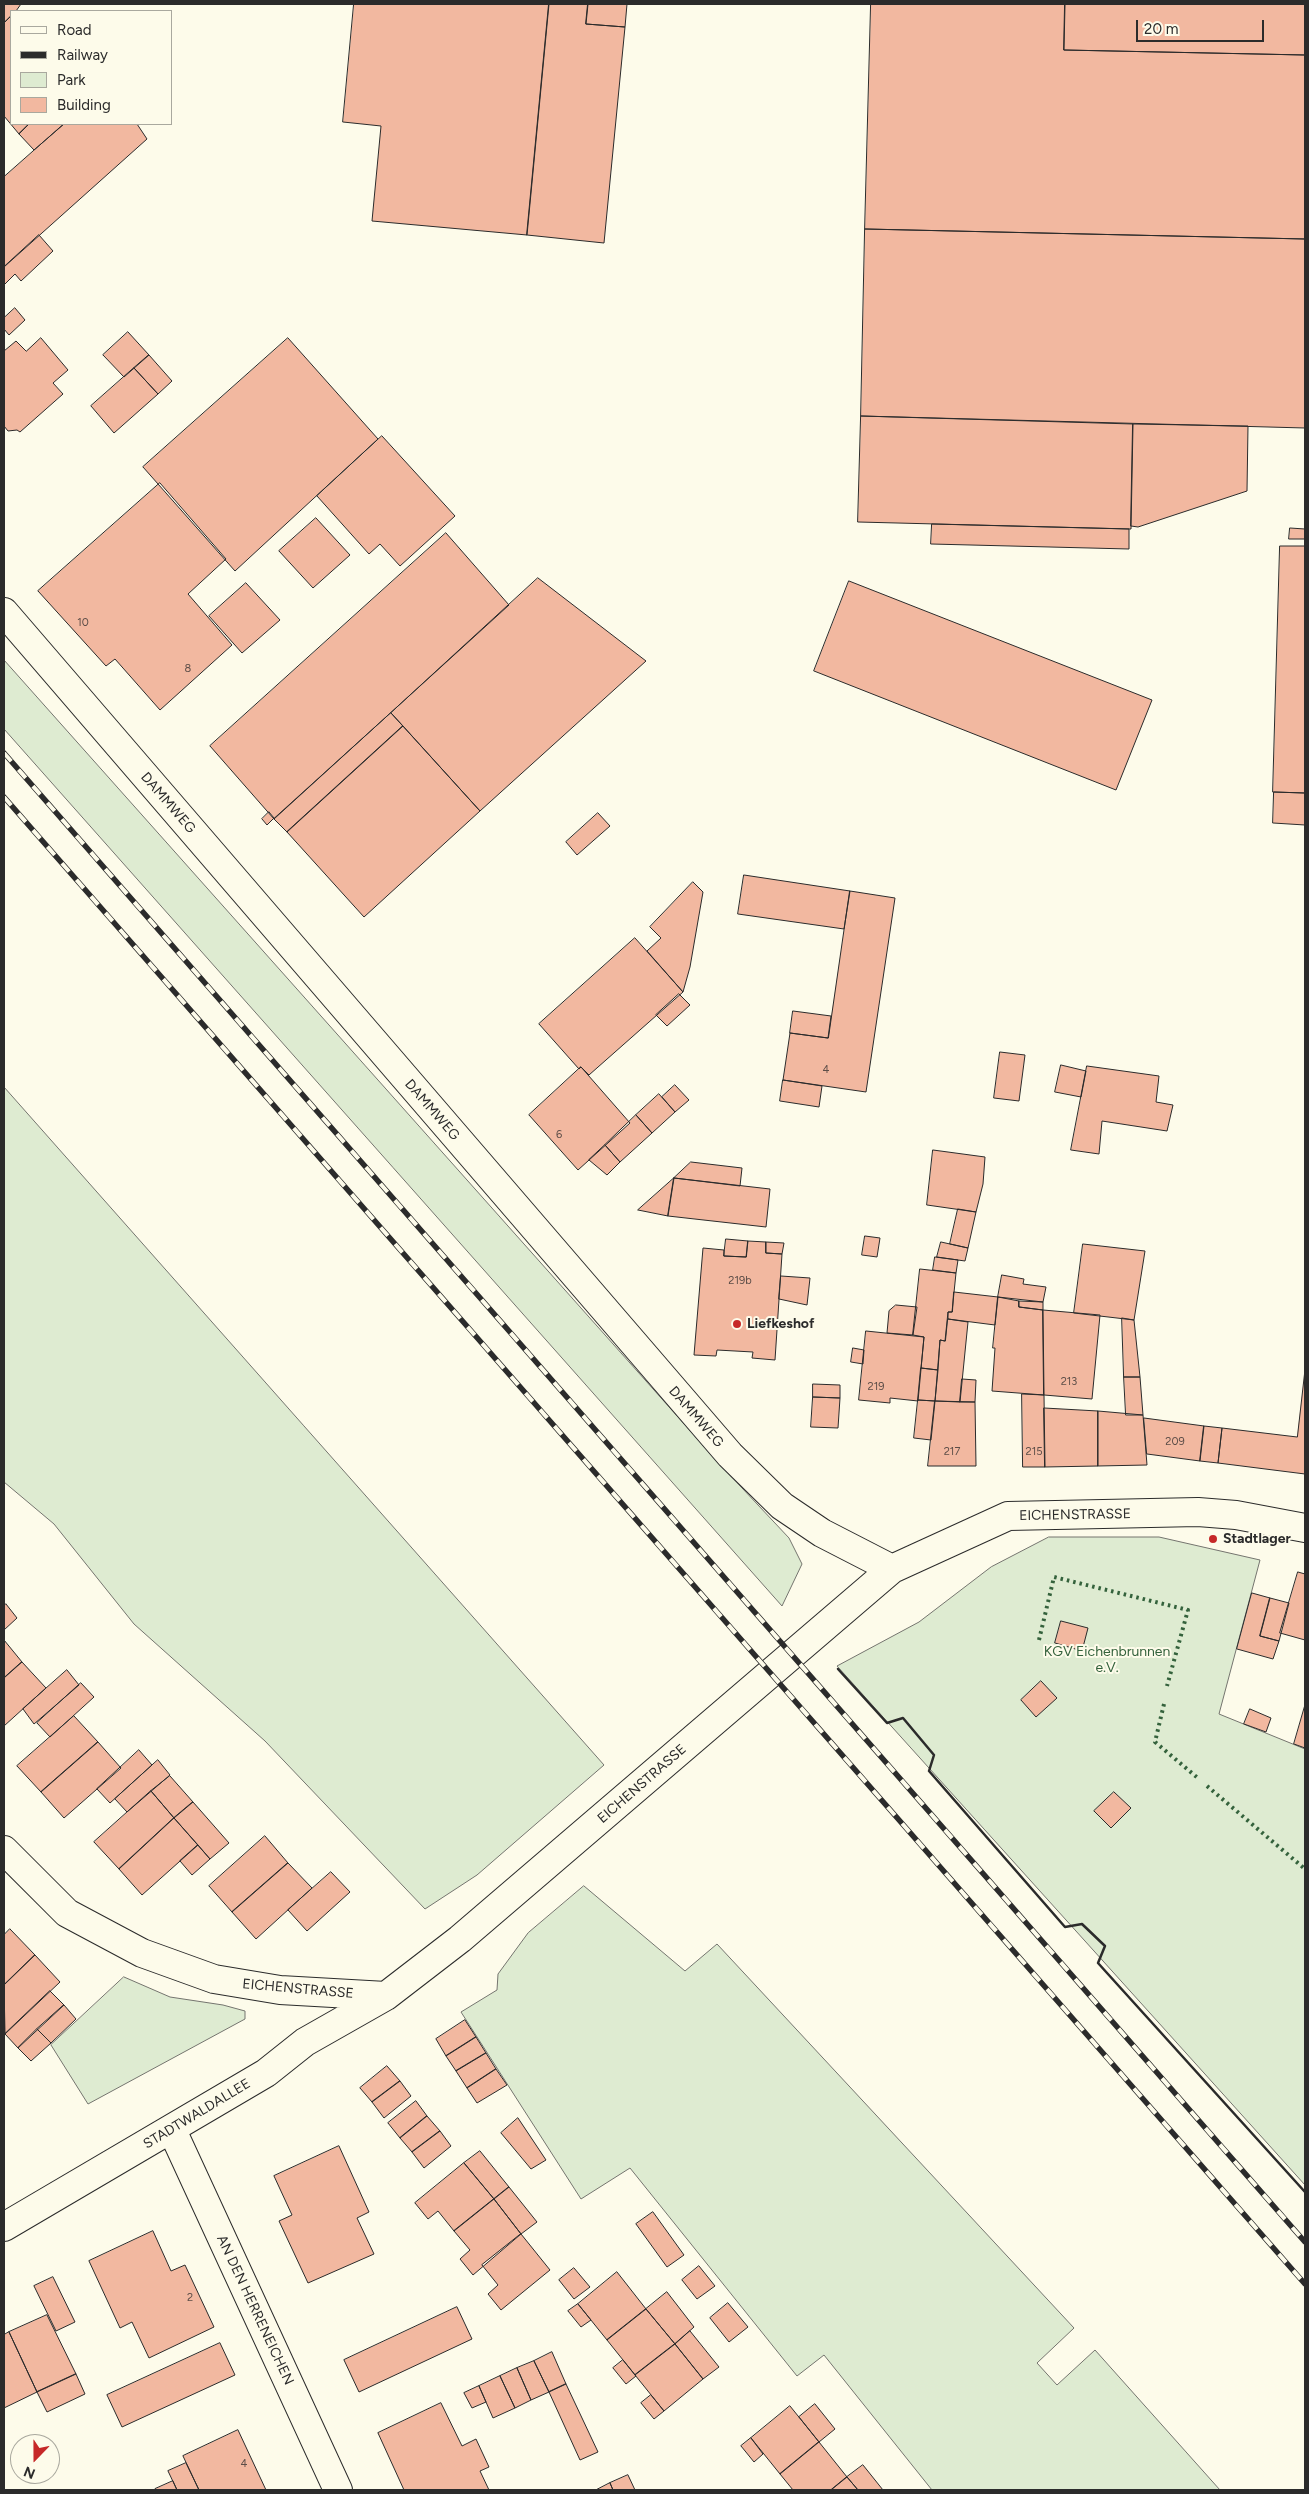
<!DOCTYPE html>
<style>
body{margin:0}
#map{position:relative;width:1309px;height:2494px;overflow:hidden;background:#fdfbea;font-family:Figtree,sans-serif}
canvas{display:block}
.frame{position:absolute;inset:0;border:5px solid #2b2b2b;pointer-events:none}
.legend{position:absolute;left:10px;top:10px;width:162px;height:115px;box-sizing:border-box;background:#fdfbea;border:1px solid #a9a89e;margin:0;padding:6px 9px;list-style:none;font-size:15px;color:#2b2b2b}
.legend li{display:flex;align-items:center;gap:10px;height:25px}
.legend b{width:25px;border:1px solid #a9a89e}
.north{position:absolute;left:10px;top:2434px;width:50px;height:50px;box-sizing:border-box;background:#fdfbea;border:1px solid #a9a89e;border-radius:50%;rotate:202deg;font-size:14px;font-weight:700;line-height:20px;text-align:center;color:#2b2b2b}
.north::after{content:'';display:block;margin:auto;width:18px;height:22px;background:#c62828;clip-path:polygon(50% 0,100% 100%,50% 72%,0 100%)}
.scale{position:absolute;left:1136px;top:20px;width:128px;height:22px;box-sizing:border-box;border:2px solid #2b2b2b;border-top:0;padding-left:6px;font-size:15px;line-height:18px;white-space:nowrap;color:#2b2b2b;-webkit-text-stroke:4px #fdfbea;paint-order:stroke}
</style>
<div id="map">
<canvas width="1309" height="2494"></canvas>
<div class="frame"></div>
<ul class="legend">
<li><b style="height:6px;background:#fdfbea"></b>Road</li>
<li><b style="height:6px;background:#2b2b2b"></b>Railway</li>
<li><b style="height:14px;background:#deebd1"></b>Park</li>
<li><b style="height:14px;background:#f2b8a0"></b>Building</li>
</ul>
<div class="north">N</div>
<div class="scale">20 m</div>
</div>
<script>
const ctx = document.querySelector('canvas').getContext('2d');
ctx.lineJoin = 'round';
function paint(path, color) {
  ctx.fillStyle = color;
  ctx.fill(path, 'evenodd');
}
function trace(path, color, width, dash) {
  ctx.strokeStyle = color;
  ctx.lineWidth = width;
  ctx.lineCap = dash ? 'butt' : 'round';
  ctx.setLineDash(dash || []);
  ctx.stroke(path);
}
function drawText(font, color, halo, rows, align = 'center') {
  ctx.font = font + ' Figtree,sans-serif';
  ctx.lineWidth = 4;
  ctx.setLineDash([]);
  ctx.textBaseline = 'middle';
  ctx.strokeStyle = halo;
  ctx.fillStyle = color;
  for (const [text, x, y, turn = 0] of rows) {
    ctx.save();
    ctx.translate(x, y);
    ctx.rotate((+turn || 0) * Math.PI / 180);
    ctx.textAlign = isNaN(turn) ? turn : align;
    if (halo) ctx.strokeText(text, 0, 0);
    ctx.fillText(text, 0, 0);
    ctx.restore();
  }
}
const green = new Path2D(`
 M4,660l723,812 62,66 13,26 -20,42 -778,-877z
 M4,1087l600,678 -127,110 -52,34 -160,-168 -131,-117 -80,-100 -50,-42z
 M1049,1537h110l101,23 -41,154 86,35v436l-468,-519 82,-44 72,-55z
 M584,1886l101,85 32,-27 357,384 -37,35 20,22 38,-35 125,140h-288l-108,-135 -27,21 -167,-208 -49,31 -120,-187 36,-22 1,-16 30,-41z
 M124,1977l46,20 53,8 22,6v8l-157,85 -37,-59z`);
paint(green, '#deebd1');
trace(green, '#74746e', 1);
const building = new Path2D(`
 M4,4h17l-5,7h-5v5l-7,7z
 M354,4h195l-22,231 -155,-14 9,-95 -38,-4z
 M549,4h39l-2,20 39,3 -21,216 -77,-8z
 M588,4h39l-2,23 -39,-3z
 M871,4h194l-1,46 241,5v184l-440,-10z
 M1065,4h240v51l-241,-5z
 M11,16v108h18l-10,10 -15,-18v-93z
 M29,124h35l-30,26 -15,-16z
 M64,124h73l10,15 -143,128v-90z
 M865,229l440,10v189l-444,-12z
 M39,235l14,16 -32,30 -6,-7 -11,11v-18z
 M15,308l10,12 -16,15 -5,-6v-11z
 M128,332l21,23 -25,22 -21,-22z
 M41,338l27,32 -15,13 10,11 -43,38 -3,-2 -9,1 -4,-5v-75l12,-10 10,10z
 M288,338l90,101 -143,132 -92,-104z
 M149,355l23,26 -14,13 -24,-26z
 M134,368l24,26 -44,39 -23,-27z
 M861,416l272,8 -2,105 -273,-7z
 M1133,424l115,2 -1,65 -109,36 -7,-1z
 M382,436l73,80 -55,50 -20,-22 -11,10 -52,-58z
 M160,483l66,76 -38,35 44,51 -72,65 -45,-51 -9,7 -68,-75z
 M316,518l34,37 -37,33 -34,-37z
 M932,524l197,5v20l-198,-5z
 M1290,528l15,1v10h-16z
 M446,533l63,72 -235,214 -64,-73z
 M1280,546h25v247l-32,-1z
 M538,578l108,83 -166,150 -89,-98z
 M849,581l303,119 -36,90 -302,-119z
 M246,583l34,37 -38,33 -33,-37z
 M391,713l12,13 -116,106 -13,-13z
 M403,726l77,85 -116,106 -77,-85z
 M1274,792l31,1v32l-32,-2z
 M269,812l5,6 -7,7 -5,-6z
 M598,813l12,13 -33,29 -11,-13z
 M744,875l106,16 -6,38 -106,-15z
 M693,882l10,10 -13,75 -7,25 -36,-41 14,-13 -11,-11z
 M850,891l45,7 -29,194 -83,-12 7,-47 38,5z
 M635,938l48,54 -94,83 -8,-8 -2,2 -40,-45z
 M679,994l11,11 -23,21 -11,-11z
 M793,1011l38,5 -3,22 -38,-5z
 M1000,1052l25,3 -6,46 -25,-3z
 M1061,1065l25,6 -5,26 -26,-5z
 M1087,1066l72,10 -3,26 17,3 -6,26 -65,-10 -3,33 -28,-4z
 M581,1067l49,56 -52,47 -49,-55z
 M783,1080l39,6 -3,21 -39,-6z
 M675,1085l14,15 -14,12 -13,-15z
 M659,1094l16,18 -23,21 -16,-18z
 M636,1115l16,18 -32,29 -15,-17z
 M605,1145l15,17 -13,13 -18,-15z
 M933,1150l52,7 -2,27 -7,28 -49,-7z
 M691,1162l51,6 -2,18 -66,-8z
 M674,1178l96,11 -4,38 -98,-11z
 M674,1178l-6,38 -30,-6z
 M958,1209l18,3 -8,36 -18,-4z
 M865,1236l15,2 -3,19 -15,-2z
 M726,1239l22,2 -2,16 -22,-1z
 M748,1241l18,1v11l16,1 -7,106 -23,-2 1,-6 -36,-2 -1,6 -22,-1 9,-107 21,2v6l22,1z
 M766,1242l18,1 -2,11 -16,-1z
 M941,1242l27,6 -3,13 -28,-4z
 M1083,1244l62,7 -11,69 -60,-7z
 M935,1257l23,3 -2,13 -23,-3z
 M920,1269l36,4 -4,39h-4l-3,29 -5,-1 -2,30 -17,-2 3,-31 -11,-2z
 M1002,1275l22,4 -1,5 23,3 -3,15 -45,-5z
 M781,1276l29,2 -3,27 -28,-6z
 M954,1292l44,5 -3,28 -47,-6v-7h4z
 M998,1297l21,4v6l24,3 1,85 -52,-4 3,-43h-2z
 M1019,1301l24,1v8l-24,-3z
 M896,1305l21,2 -4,28 -26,-2 2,-22z
 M1043,1310l57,5 -8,84 -48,-4z
 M1122,1318l12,2 6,57h-16z
 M948,1319l20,3 -8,80 -25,-1 5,-61 5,1z
 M866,1331l58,6 -6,64 -28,-3v5l-31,-3z
 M853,1348l11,2 -1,14 -12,-2z
 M921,1368l17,2 -3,31 -17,-1z
 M1305,1370v104l-87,-11 4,-35 75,9z
 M1124,1377h16l3,38h-17z
 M962,1379l14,1 -1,22h-15z
 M813,1384l27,1v13l-27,-1z
 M1022,1394l22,1 1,72h-22z
 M813,1397l27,1 -2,30 -27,-1z
 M918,1400l17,1 -4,39 -17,-2z
 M935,1401l40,1 1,64h-48z
 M1044,1408l54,3v55l-53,1z
 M1098,1411l45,4 4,50 -49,1z
 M1144,1418l60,8 -4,35 -53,-7z
 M1204,1426l18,2 -4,35 -18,-2z
 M1298,1572l7,2v66l-25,-7z
 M1252,1593l18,5 -10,38 19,5 -6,18 -36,-10z
 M1270,1598l19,5 -10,38 -19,-5z
 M6,1604l11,14 -13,12v-24z
 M1061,1621l27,7 -6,23 -27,-8z
 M4,1640l18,22 -18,16z
 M22,1662l24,26 -42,38v-48z
 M67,1670l12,15 -45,39 -11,-15z
 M1041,1681l16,17 -21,19 -15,-17z
 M81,1683l13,14 -44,40 -13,-14z
 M1305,1705v43l-11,-4z
 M1250,1709l21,9 -5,14 -22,-8z
 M74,1716l24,26 -57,50 -24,-26z
 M98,1742l23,26 -57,50 -23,-26z
 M139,1750l13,15 -42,38 -13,-14z
 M158,1760l12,15 -43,37 -12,-13z
 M170,1776l23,26 -19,16 -23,-27z
 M151,1791l23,27 -55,51 -25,-27z
 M1114,1792l17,16 -20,20 -17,-17z
 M193,1802l36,41 -19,16 -36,-41z
 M174,1818l24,27 -56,50 -23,-26z
 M265,1836l23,27 -56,49 -23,-26z
 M198,1845l12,14 -18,16 -12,-14z
 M288,1863l24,25 -56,51 -24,-27z
 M331,1872l19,20 -43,39 -19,-21z
 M10,1929l25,26 -31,30v-50z
 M35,1955l25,27 -55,52 -1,-49z
 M50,1991l14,14 -46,43 -13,-14z
 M64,2005l12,14 -25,24 -14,-14z
 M465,2020l11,17 -30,19 -10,-17z
 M37,2029l14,14 -20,18 -13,-13z
 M476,2037l10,16 -30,18 -10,-15z
 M486,2053l10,16 -29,19 -11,-17z
 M387,2066l13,15 -28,21 -12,-14z
 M496,2069l11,16 -30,18 -10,-15z
 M400,2081l11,15 -27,22 -12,-16z
 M416,2101l11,15 -27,22 -12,-15z
 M427,2116l13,15 -28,21 -12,-14z
 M518,2118l28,42 -15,9 -30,-36z
 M440,2131l11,15 -27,22 -12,-16z
 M339,2146l30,66 -12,6 17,36 -66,29 -29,-62 13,-6 -18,-39z
 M480,2151l29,36 -15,12 -30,-36z
 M464,2163l30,36 -40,32 -16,-20 -10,8 -13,-16z
 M509,2187l28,35 -16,12 -27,-35z
 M494,2199l27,35 -48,41 -13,-16 10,-9 -16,-19z
 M653,2212l31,43 -17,12 -31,-43z
 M153,2231l18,40 14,-6 29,62 -65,31 -17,-36 -12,6 -31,-67z
 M521,2234l29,36 -49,40 -13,-16 10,-9 -16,-20z
 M699,2266l16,20 -18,13 -15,-19z
 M574,2268l16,19 -16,12 -15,-19z
 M617,2272l29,37 -39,31 -29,-36z
 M53,2277l22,45 -19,9 -22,-45z
 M667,2292l27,35 -19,17 -29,-35z
 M728,2303l20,24 -19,15 -19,-24z
 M578,2304l13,16 -10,7 -13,-16z
 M457,2307l15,32 -113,53 -15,-32z
 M646,2309l29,35 -40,31 -28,-35z
 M47,2315l29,59 -39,18 -28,-60z
 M690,2331l29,36 -16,12 -28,-35z
 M9,2332l28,60 -33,16v-73z
 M220,2343l15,32 -113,52 -15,-32z
 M675,2344l28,35 -39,32 -29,-36z
 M552,2352l14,32 -17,8 -15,-31z
 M623,2360l13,16 -10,8 -13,-16z
 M534,2361l15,31 -18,8 -14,-32z
 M517,2368l14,32 -16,8 -15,-32z
 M76,2374l9,20 -38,18 -10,-20z
 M500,2376l15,32 -22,10 -14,-32z
 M566,2384l32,68 -18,8 -31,-68z
 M479,2386l7,16 -14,6 -8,-15z
 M651,2395l13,16 -10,8 -13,-16z
 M441,2403l21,43 14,-7 13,28 -9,4 9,19h-85l-26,-57z
 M815,2404l20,25 -16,13 -20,-25z
 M790,2406l29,36 -39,32 -29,-36z
 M238,2430l28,60h-67l-16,-34z
 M751,2438l12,16 -9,8 -13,-16z
 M819,2442l28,35 -16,13h-38l-13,-16z
 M186,2463l13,27h-22l-9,-19z
 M863,2465l20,25h-25l-11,-13z
 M628,2475l7,15h-22l-3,-7z
 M847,2477l11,13h-27z
 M173,2481l4,9h-22v-1z
 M610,2483l3,7h-17z`);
paint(building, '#f2b8a0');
trace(building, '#2b2b2b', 1);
const minor = new Path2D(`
 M4,612l726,843 52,51 40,27 70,36
 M4,1850l63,63 75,40 72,26 66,11 106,6
 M172,2130l166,360
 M4,2227l262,-154 39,-31 81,-46 74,-57 432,-370 116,-53 190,-4 38,3 69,13`);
trace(minor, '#2b2b2b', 30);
trace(minor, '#fdfbea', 28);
const rail = new Path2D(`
 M4,753l1301,1489
 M4,797l1301,1487`);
trace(rail, '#2b2b2b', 5.5);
trace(rail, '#fdfbea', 4, [11]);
trace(new Path2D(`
 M1039,1640l15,-63 134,33 -21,76
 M1164,1704l-9,38 44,37
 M1207,1786l98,83`), '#34623c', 4, [2.5, 4]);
trace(new Path2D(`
 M838,1669l49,54 16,-5 31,37 -5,16 136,156 17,-3 23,22 -7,17 207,229`), '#2b2b2b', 2.5);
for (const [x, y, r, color] of [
 [737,1324,5,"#c62828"],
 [1213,1539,5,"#c62828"]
]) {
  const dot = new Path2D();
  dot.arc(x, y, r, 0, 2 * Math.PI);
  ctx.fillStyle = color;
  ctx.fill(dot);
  trace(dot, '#fdfbea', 2);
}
drawText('11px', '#5d4e48', null, [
 ["10",83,623],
 ["8",188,669],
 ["4",826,1070],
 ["6",559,1135],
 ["219b",740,1281],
 ["213",1069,1382],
 ["219",876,1387],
 ["209",1175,1442],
 ["217",952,1452],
 ["215",1034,1452],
 ["2",190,2298],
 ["4",244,2464]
]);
drawText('14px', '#2b2b2b', '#fdfbea', [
 ["DAMMWEG",168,803,49],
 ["DAMMWEG",432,1110,49],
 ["DAMMWEG",696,1417,49],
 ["EICHENSTRASSE",1075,1515,-1],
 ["EICHENSTRASSE",642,1784,-41],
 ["EICHENSTRASSE",298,1989,5],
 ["STADTWALDALLEE",197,2114,-31],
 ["AN DEN HERRENEICHEN",255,2310,65]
]);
drawText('bold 14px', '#2b2b2b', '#fdfbea', [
 ["Liefkeshof",747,1324],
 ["Stadtlager",1223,1539]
], 'left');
drawText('14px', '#34623c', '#fdfbea', [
 ["KGV Eichenbrunnen",1107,1652],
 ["e.V.",1107,1668]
]);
</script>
